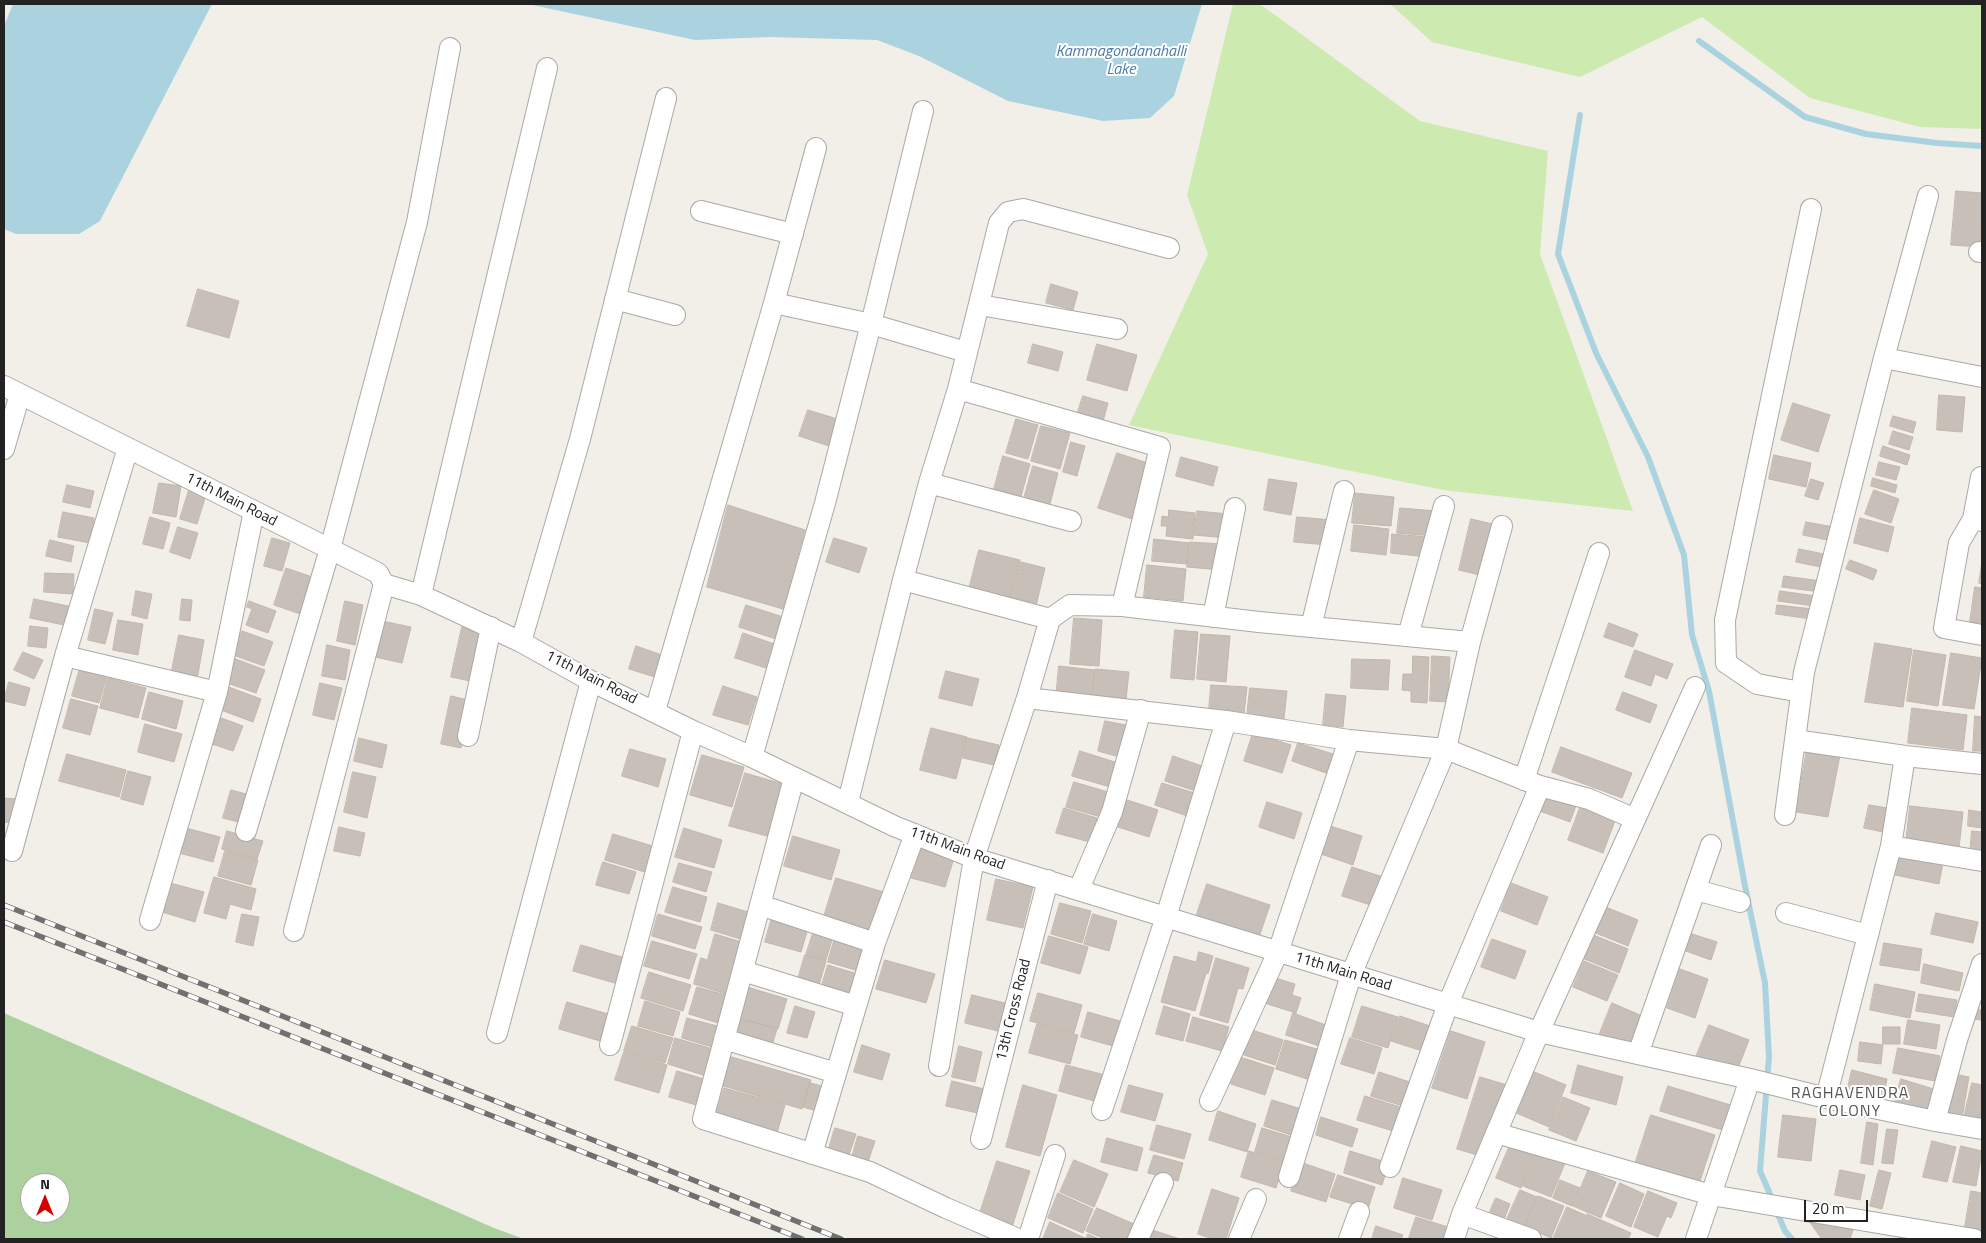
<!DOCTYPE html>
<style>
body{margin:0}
#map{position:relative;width:1986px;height:1243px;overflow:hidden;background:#f2efe9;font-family:"Titillium Web",sans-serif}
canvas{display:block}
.frame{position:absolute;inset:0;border:5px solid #222;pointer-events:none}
.north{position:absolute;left:20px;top:1173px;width:50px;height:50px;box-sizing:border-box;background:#fff;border:1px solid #a7a7a7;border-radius:50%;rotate:0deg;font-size:14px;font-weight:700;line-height:20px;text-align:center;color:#222}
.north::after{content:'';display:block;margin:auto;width:18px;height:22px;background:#d40000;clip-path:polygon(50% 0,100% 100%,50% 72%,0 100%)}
.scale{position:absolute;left:1804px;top:1200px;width:64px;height:22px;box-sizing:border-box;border:2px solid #222;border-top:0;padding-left:6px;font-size:15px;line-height:18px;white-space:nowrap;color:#222;-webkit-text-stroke:4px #fff;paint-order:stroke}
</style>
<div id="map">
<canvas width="1986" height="1243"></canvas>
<div class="frame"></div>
<div class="north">N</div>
<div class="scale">20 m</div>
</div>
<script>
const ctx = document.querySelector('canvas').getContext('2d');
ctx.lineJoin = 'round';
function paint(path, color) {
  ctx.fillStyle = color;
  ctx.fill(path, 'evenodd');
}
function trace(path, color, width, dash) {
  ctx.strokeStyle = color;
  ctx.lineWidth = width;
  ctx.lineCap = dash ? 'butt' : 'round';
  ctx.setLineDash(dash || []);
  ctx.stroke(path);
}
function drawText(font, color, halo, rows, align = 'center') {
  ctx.font = font + ' "Titillium Web",sans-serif';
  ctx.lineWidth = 4;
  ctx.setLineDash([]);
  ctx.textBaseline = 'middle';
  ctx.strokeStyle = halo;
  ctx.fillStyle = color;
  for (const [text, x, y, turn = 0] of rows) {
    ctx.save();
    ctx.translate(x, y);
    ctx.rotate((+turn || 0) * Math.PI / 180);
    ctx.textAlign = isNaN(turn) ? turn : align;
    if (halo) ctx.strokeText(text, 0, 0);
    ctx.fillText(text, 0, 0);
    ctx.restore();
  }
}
paint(new Path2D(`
 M1233,4h27l160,117 128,30 -8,103 93,257 -190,-21 -314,-65 79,-171 -21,-59z
 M1390,4h592v125l-62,-2 -110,-29 -108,-81 -122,60 -148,-35z`), '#cdebb0');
paint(new Path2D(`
 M4,1013l490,215 30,11h-520zM30,1183h30v30h-30z`), '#add19e');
paint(new Path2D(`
 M13,4h199l-112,217 -21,13h-63l-12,-5v-203z
 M528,4h674l-28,92 -24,22 -47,3 -95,-20 -89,-45 -42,-16 -108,-3 -74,3z`), '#aad3df');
trace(new Path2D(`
 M1699,41l106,76 61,17 71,9 45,3
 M1580,115l-22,139 38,99 52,104 36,98 8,80 17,56 36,195 20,97 4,74 -9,114 13,30
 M1776,1210l9,21 7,8`), '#aad3df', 6);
const building = new Path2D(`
 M1956,191l26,2 -1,54 -30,-2z
 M1051,284l27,8 -5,18 -27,-7z
 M198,289l41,12 -10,37 -42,-12z
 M1033,344l30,8 -5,19 -30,-8z
 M1097,344l40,11 -10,36 -40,-11z
 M1939,395l26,2 -3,35 -25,-2z
 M1083,396l25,7 -6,22 -26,-7z
 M1793,403l37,12 -12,37 -37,-12z
 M808,410l36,11 -9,27 -36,-12z
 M1893,416l23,6 -3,11 -23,-7z
 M1016,419l22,6 -10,34 -22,-6z
 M1041,426l29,7 -10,36 -29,-8z
 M1893,431l20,6 -4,13 -20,-6z
 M1071,442l14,4 -8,30 -14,-4z
 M1883,446l27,9 -3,10 -27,-9z
 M1117,453l34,11 -19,55 -34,-11z
 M1774,455l37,8 -5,24 -37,-8z
 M1003,456l27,8 -10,36 -27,-7z
 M1181,457l37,10 -5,19 -37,-10z
 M1879,462l21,5 -4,13 -20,-5z
 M1033,466l25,7 -9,35 -26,-6z
 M1873,478l24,7 -2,8 -24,-7z
 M1269,479l28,4 -6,32 -27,-5z
 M1811,479l13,4 -6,17 -13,-4z
 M159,483l22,3 -5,31 -23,-4z
 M67,485l27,6 -4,17 -27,-6z
 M189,490l17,5 -9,29 -17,-5z
 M1874,490l25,9 -8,24 -26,-9z
 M1355,493l39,4 -3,29 -39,-3z
 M728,505l77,25 -22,79 -76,-22z
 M1400,508l37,3 -3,25 -37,-3z
 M1169,510l26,3 -2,26 -27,-3 1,-10h-6l1,-10 6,1z
 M1197,511l32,3 -2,24 -33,-3z
 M63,512l31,6 -4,25 -32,-6z
 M150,517l20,6 -7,26 -20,-5z
 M1297,517l36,3 -6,25 -33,-3z
 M1860,518l34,9 -6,25 -34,-9z
 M1471,519l26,6 -13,51 -25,-6z
 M1806,522l34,6 -3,14 -34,-7z
 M1354,525l35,4 -3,26 -35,-4z
 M178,527l20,6 -8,26 -20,-7z
 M1392,534l37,3 -2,20 -36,-4z
 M272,538l18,5 -8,28 -18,-5z
 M834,538l33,10 -8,25 -33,-11z
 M1154,539l35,4 -2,21 -35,-3z
 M50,540l24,6 -3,16 -25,-6z
 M1190,542l33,2 -3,26 -33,-3z
 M1799,549l30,6 -3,13 -30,-6z
 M979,550l41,10 -10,39 -41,-10z
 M1850,560l27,10 -4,10 -27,-11z
 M1021,562l24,6 -9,38 -25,-6z
 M1982,562v22l-3,-1z
 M1147,565l39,4 -3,32 -39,-4z
 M286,568l32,11 -12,37 -32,-11z
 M45,573l29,1 -1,20 -29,-2z
 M1784,576l37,5 -1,11 -38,-5z
 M1975,587l7,1v36l-12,-2z
 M136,591l16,3 -5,25 -15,-4z
 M1780,591l36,5 -2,10 -36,-5z
 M34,599l39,8 -1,6 -5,-1 -3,13 -34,-7z
 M182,599l10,1 -2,21 -10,-1z
 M249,601l27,10 -8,22 -22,-8 6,-16 -5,-2z
 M345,601l18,4 -8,40 -18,-4z
 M746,605l37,12 -7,22 -37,-12z
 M1777,605l36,4 -2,10 -35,-5z
 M95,609l18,4 -8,31 -17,-4z
 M1074,618l28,2 -3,46 -29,-2z
 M118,620l25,4 -5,31 -25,-5z
 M382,621l29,6 -9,36 -27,-6z
 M1609,623l29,11 -5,13 -29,-10z
 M30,626l18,2 -2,20 -18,-2z
 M462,627l24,5 -11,50 -24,-5z
 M1175,630l23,2 -4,48 -23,-2z
 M242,631l31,11 -9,24 -31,-11z
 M743,633l34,12 -8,24 -34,-11z
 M1201,634l29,2 -4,46 -29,-3z
 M179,635l25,5 -7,40 -26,-5z
 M1875,643l37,6 -9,58 -38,-5z
 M327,645l23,5 -5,30 -23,-4z
 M636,646l26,9 -7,22 -26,-8z
 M1635,650l38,14 -6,15 -12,-5 -4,12 -26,-9z
 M1914,650l32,5 -8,51 -31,-5z
 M23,652l20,8 -9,19 -20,-9z
 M1951,653l31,5 -8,51 -31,-4z
 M1413,656l16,1 -2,46 -16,-1v-11l-9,-1 1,-16h9z
 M1432,656l18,1 -2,45 -18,-1z
 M233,658l32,12 -9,23 -32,-11z
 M1352,659l38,1 -2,30 -37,-2z
 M1059,666l36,4 -3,31 -36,-3z
 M80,668l27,8 -8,27 -27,-7z
 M1096,669l33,3 -3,28 -33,-3z
 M946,671l33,8 -7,27 -33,-8z
 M108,678l38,10 -8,30 -38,-10z
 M9,682l21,6 -5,18 -21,-5z
 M320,683l22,5 -8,32 -21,-5z
 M1211,685l36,2 -3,27 -35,-3z
 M226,686l35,13 -8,23 -35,-13z
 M723,686l34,11 -9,28 -35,-10z
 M1250,688l37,3 -3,28 -37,-3z
 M149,692l34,9 -7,28 -34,-10z
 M1623,692l34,13 -7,18 -34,-13z
 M1326,694l20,2 -3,31 -20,-2z
 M451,696l21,5 -11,47 -20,-4z
 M71,699l27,7 -8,29 -27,-7z
 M1912,708l55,7 -4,35 -55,-7z
 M216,716l27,10 -10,25 -27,-9z
 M1975,716l7,1v34h-9z
 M1105,721l26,5 -8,32 -25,-7z
 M145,724l37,10 -8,28 -36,-10z
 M931,728l36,9 -11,42 -36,-9z
 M1253,733l38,12 -9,28 -38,-12z
 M359,738l28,7 -5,23 -28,-7z
 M968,738l31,7 -5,20 -31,-7z
 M1298,743l35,11 -7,19 -34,-12z
 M1561,747l71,26 -10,25 -70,-26z
 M630,749l36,10 -8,28 -36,-11z
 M1807,749l33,6 -12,62 -32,-5z
 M1080,751l41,13 -7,24 -42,-12z
 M67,754l59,16 -7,27 -60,-16z
 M702,755l42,12 -12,40 -42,-12z
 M1173,756l35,12 -9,24 -34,-11z
 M128,771l23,6 -8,28 -22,-6z
 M353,772l23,5 -9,41 -23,-6z
 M745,773l38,11 -16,52 -38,-10z
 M1074,782l34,10 -7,25 -35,-10z
 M1162,783l39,12 -8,23 -38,-13z
 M231,790l19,5 -8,28 -19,-5z
 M1544,791l33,12 -7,19 -33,-12z
 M4,798l13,1 -2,24 -11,-1z
 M1124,799l34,11 -9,27 -34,-11z
 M1267,802l35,11 -8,26 -35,-12z
 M1581,805l35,13 -13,35 -35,-13z
 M1869,805l19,3 -5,24 -19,-4z
 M1910,806l53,6 -4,36 -53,-6z
 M1064,808l33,10 -7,24 -34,-9z
 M1969,810l13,2v16l-14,-2z
 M1327,825l35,11 -9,29 -35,-12z
 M339,827l26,6 -5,23 -26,-5z
 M186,828l34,9 -7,25 -34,-9z
 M684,828l38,12 -8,28 -39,-11z
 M227,831l36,10 -6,18 -35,-10z
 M1972,831l10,1v22l-12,-1z
 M613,834l43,13 -8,26 -43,-13z
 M793,836l47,14 -9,30 -47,-14z
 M920,848l34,10 -9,29 -34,-9z
 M1899,850l45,8 -5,26 -44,-9z
 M225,851l33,9 -7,25 -33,-9z
 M603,862l33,10 -7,22 -33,-9z
 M679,863l33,9 -6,20 -33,-10z
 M1352,867l31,10 -9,29 -32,-10z
 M214,877l42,12 -5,21 -21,-6 -4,15 -22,-6z
 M836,878l51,15 -14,45 -51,-15z
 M996,879l37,8 -10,41 -36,-8z
 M170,883l34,9 -9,30 -33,-10z
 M1511,883l37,14 -11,28 -36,-14z
 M1207,884l63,21 -11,32 -63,-20z
 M673,887l34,10 -7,25 -35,-10z
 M718,903l37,11 -8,27 -36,-11z
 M1060,903l31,8 -9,32 -31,-9z
 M1603,906l35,14 -10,26 -35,-14z
 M1936,913l42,9 -5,21 -42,-9z
 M242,914l17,3 -6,29 -17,-4z
 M658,914l44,13 -7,22 -43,-13z
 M773,914l36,11 -8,27 -36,-10z
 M1093,914l24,7 -8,30 -25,-7z
 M815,927l19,6 -8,27 -20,-5z
 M1689,933l28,9 -6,18 -28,-10z
 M715,934l30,9 -7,25 -30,-9z
 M836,934l34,10 -8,28 -34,-10z
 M1591,934l37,15 -9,24 -37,-15z
 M1049,936l39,11 -8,27 -39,-11z
 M1492,939l34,12 -11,28 -34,-12z
 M652,941l45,13 -8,25 -45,-13z
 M1884,943l38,6 -3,22 -39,-6z
 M581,945l44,13 -7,26 -45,-13z
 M1199,952l14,4 -5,18 -2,-1 -11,38 -34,-9 13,-46 22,6z
 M805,955l21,6 -9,31 -21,-6z
 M701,958l36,11 -8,26 -35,-11z
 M1216,958l33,10 -6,21 -5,-1 -10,35 -28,-8z
 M885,960l50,14 -9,29 -50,-14z
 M1584,961l34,14 -11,26 -34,-14z
 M1924,964l39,9 -4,18 -38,-8z
 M828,965l33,10 -8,27 -33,-10z
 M1680,969l28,10 -13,39 -28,-10z
 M649,972l42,13 -8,26 -42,-13z
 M1269,976l26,8 -3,11 9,3 -5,15 -35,-11z
 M1875,984l40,8 -5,26 -40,-8z
 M697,987l35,10 -8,28 -35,-11z
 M747,987l40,12 -9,30 -40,-11z
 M1038,993l44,12 -8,28 -44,-12z
 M1919,994l38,6 -3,17 -38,-6z
 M972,995l37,9 -7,28 -37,-9z
 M645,1001l35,11 -7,24 -35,-10z
 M567,1002l41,12 -8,27 -41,-12z
 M1612,1003l35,15 -14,34 -35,-14z
 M795,1006l20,6 -8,26 -20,-5z
 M1164,1006l26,8 -7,27 -27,-7z
 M1362,1006l36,11 -10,31 -36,-11z
 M1973,1009l9,1v10l-10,-1z
 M1088,1012l39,11 -7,25 -39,-11z
 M1293,1013l33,12 -7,21 -33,-11z
 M1400,1016l30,10 -8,25 -31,-10z
 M1193,1017l36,10 -7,24 -36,-10z
 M687,1018l38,10 -6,21 -37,-11z
 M739,1018l38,11 -7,23 -37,-11z
 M1908,1020l32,5 -4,24 -32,-5z
 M1037,1024l41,11 -8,29 -41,-11z
 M1709,1025l40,15 -13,33 -40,-16z
 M632,1026l41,12 -8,25 -41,-12z
 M1883,1027h17v17h-17z
 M1249,1029l34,11 -8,25 -34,-11z
 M1451,1031l34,11 -18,57 -35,-11z
 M675,1038l38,11 -7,27 -38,-12z
 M1350,1038l32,10 -8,26 -33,-10z
 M1285,1040l32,9 -10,30 -31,-10z
 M1860,1042l23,3 -2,19 -23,-3z
 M862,1045l28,9 -8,26 -28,-8z
 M959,1046l23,6 -7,30 -23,-5z
 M1898,1048l42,8 -5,25 -42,-8z
 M624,1052l43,13 -8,28 -44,-13z
 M728,1056l83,24 -9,29 -82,-24z
 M1240,1057l34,11 -9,27 -34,-11z
 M1066,1065l43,11 -8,27 -42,-12z
 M1578,1065l45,12 -7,28 -45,-12z
 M1852,1070l35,9 -5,22 -35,-9z
 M677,1071l34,10 -8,26 -34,-10z
 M1532,1071l34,14 -17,42 -35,-15z
 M1379,1072l34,11 -7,24 -35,-11z
 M1954,1074l15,3 -7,41 -15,-2z
 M1480,1077l27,8 -23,72 -27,-8z
 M1901,1079l36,11 -6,22 -36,-10z
 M952,1081l36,9 -6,24 -36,-8z
 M810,1083l20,5 -7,25 -20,-6z
 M1972,1083l10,2v36l-18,-4z
 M1023,1085l34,10 -17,61 -34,-9z
 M1129,1085l34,9 -8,27 -34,-9z
 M1668,1086l66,20 -8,25 -66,-20z
 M724,1088l61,17 -8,28 -61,-18z
 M1365,1096l35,11 -7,24 -36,-11z
 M1563,1097l27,11 -14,33 -27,-11z
 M1272,1100l36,11 -8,27 -36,-12z
 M1218,1111l38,13 -9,28 -38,-12z
 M1651,1115l64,20 -16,49 -64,-20z
 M1783,1115l33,4 -5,42 -33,-4z
 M1321,1117l37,12 -6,18 -36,-12z
 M1867,1122l11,2 -5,41 -12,-2z
 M1157,1125l34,9 -7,25 -34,-9z
 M835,1128l21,6 -8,24 -20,-6z
 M1262,1128l33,10 -8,25 -32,-11z
 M1887,1129l11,1 -5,34 -11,-1z
 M858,1136l17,5 -8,24 -16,-4z
 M1107,1138l36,10 -6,23 -36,-9z
 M1932,1141l24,6 -9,35 -24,-5z
 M1510,1145l24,10 -13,33 -25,-10z
 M1961,1146l21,5 -6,35 -23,-4z
 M1249,1151l35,12 -8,25 -35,-11z
 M1350,1151l39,12 -7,22 -38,-12z
 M1537,1151l28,12 -14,34 -28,-11z
 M1154,1155l29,8 -5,18 -30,-8z
 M1074,1160l34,14 -14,33 -34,-15z
 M997,1161l33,10 -18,56 -33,-11z
 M1300,1162l35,12 -9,28 -35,-11z
 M1840,1170l25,5 -5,25 -25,-5z
 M1879,1170l12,3 -9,36 -12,-3z
 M1588,1171l28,11 -15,36 -28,-12z
 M1338,1175l37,12 -7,22 -38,-12z
 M1403,1178l39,12 -10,30 -38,-12z
 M1560,1180l20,8 -8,18 -19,-8z
 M1620,1183l24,11 -13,33 -25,-11z
 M1212,1189l27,9 -13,41h-13l-15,-5z
 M1520,1190l17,7 -13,31 -18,-7z
 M1648,1191l29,12 -6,15 -4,-2 -9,21 -24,-10z
 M1971,1191l11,2v37l-17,-3z
 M1058,1193l35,16 -10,24 -35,-15z
 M1538,1196l26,10 -13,32 -26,-11z
 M1496,1198l14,6 -7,18 -15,-6z
 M1567,1207l18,8 -10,24h-22z
 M1097,1208l37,16 -7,15h-22l-19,-8z
 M1587,1214l44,19 -3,6h-52z
 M1805,1215l48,15 -3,9h-28z
 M1416,1217l32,10 -4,12 -35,-1z
 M1050,1222l35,16 -1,1h-41z
 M1376,1226l27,9 -2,4h-29z
 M1146,1228l34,11h-37z
 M1088,1234l11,5h-13z`);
paint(building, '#c7bfb8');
trace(building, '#c4b6ab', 1);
const minor = new Path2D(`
 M701,211l92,23
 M1979,252h3
 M615,299l60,16
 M774,303l97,21 95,28
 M980,305l137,24
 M1884,358l98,19
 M4,386l374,187 6,11 37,11 100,47 70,39 102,50 59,26 142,69 80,32 565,174 211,47 76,19 109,23 47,8
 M958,389l202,58 -38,159
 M4,449l16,-55
 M929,483l142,38
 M1973,519l8,-42
 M1982,521l-9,-2 -14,24 -15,85 38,7
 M903,580l147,39
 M421,595l126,-527
 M1213,617l22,-109
 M1311,627l33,-136
 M1408,636l36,-130
 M521,642l59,-203 86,-341
 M1470,642l32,-116
 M65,656l152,36
 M1801,692l-44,-8 -31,-21 -1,-43 86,-411
 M1027,698l199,23 123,19 97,9 94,37 49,13 46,20
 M655,711l119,-408 42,-155
 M468,736l23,-109
 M1795,740l110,16 77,8
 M752,757l73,-254 46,-179 52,-213
 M794,778l-91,341 167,53 76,36 72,31
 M1524,780l75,-227
 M848,802l55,-222 26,-97 29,-94 41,-166 9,-11 15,-3 146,39
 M1785,815l19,-143 80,-314 44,-162
 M246,831l84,-282 87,-327 33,-174
 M1891,846l91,15
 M12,851l53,-195 63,-208
 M1079,889l33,-77 29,-102
 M1696,890l44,12
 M760,905l115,38
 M1786,913l82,22
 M150,920l67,-228 37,-181
 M294,931l90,-347
 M743,971l113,35
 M497,1033l94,-352
 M724,1039l112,34
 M610,1045l83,-314
 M1638,1054l73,-209
 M939,1066l35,-208 53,-160 23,-79 20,-14 52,1 137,16 211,20 -24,107 -95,226 -62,202
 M1826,1098l65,-252 14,-90
 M1210,1101l68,-149 71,-212
 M1102,1110l64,-193 60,-196
 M1935,1121l22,-81 25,-76
 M1496,1133l215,62 263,44
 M981,1139l67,-259
 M812,1154l63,-211 40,-109
 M1390,1167l58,-163 92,-218
 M1462,1214l69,25
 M1028,1239l27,-84
 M1138,1239l25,-56
 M1239,1239l17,-40
 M1349,1239l10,-27
 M1454,1239l8,-25 77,-182 156,-345
 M1696,1239l54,-160`);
trace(minor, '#a9a9a9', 22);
trace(minor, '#fff', 20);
const rail = new Path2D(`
 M4,905l837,334
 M4,922l798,317`);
trace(rail, '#707070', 5.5);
trace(rail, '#fff', 4, [11]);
drawText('15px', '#222', '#fff', [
 ["11th Main Road",231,500,27],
 ["11th Main Road",591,678,27],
 ["11th Main Road",957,849,20],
 ["11th Main Road",1343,972,17],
 ["13th Cross Road",1014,1010,-76]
]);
drawText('italic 16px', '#4a7aab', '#fff', [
 ["Kammagondanahalli",1121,52],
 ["Lake",1121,70]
]);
ctx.letterSpacing = '1px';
drawText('16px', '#555', '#fff', [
 ["RAGHAVENDRA",1850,1094],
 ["COLONY",1850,1112]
]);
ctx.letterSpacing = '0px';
</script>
